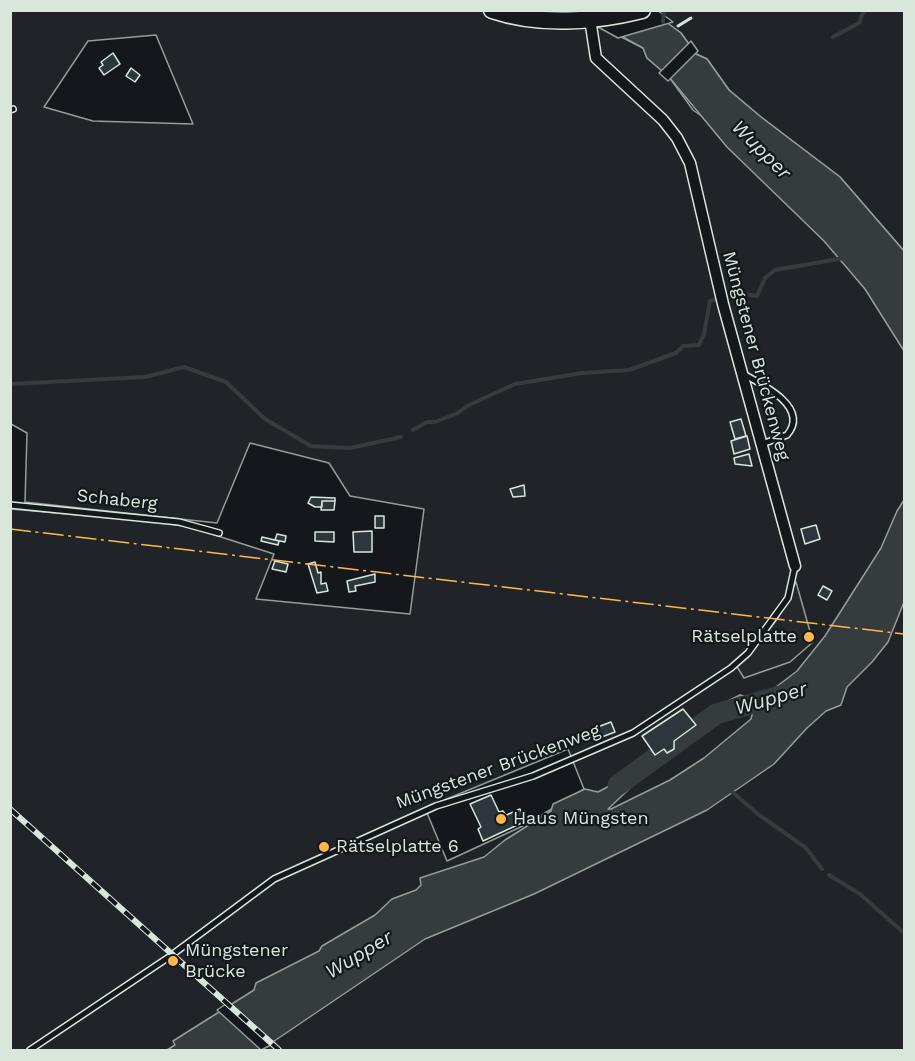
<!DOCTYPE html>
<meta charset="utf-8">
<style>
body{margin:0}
#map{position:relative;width:915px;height:1061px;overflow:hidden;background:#14181c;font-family:"Work Sans",sans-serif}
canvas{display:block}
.frame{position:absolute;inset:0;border:12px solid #d8e6dc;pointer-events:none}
</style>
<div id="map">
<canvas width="915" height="1061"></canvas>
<div class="frame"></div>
</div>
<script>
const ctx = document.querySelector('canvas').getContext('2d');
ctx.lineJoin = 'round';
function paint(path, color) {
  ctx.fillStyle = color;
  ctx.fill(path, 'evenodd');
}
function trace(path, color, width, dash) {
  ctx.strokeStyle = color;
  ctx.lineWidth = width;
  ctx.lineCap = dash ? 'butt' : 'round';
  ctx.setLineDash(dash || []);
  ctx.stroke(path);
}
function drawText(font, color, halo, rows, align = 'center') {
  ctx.font = font + ' "Work Sans",sans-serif';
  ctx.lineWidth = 4.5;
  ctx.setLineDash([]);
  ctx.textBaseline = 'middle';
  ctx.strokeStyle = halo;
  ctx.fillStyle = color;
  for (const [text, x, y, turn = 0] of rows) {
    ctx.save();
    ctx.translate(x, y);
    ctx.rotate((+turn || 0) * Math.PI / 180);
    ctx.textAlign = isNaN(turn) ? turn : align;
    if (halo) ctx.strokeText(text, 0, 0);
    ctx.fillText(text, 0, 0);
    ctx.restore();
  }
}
const green = new Path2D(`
 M11,11h559l73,37 4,10 22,19 24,33 61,43 150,158v739h-893v-541l149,13 33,6 81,26 -18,45 154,15 14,-105 -74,-13 -21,-33 -79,-20 -33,80 -192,-21 2,-69 -16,-9zM156,35l37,89 -100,-3 -49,-14 44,-66zM568,749l16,40 -57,35 -80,37 -22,-53z
 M650,11h254v240l-64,-74 -79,-60 -32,-27 -22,-31 -11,-5 -15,-21z`);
paint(green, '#202428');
trace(green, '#939e99', 1.5);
const parking = new Path2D(`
 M796,582l17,60 -23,20 -46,16 -8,-13 17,-15 25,-32z`);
paint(parking, '#24282b');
trace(parking, '#939e99', 1.5);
const water = new Path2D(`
 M650,10l31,23 15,21 11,5 22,31 32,27 79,60 64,74v100l-39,-62 -41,-48 -97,-94 -58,-70 -22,-19 -4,-10 -55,-30z
 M904,500v102l-16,40 -16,20 -25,25 -6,18 -15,6 -19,17 -33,36 -67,46 -173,84 -109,45 -164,111h-94l8,-5 -2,-4 81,-51 2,-7 63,-32 3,-5 53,-31 17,-16 24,-9 5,-5 -1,-7 64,-21 21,-17 46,-29 2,-7 32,-15 13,3 43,-23 4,5 -37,35h3l59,-29 34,-22 47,-39 4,-16 42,-32 28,-35 56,-88 16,-37z
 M740,695l13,3 -4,13 -38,13 -5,-12z`);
paint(water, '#363b3e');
trace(water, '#939e99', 1.5);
const pier = new Path2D(`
 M567,10h90l16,12 -55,16z
 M691,41l7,10 -30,30 -9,-8z
 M229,1002l22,20 24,21 -14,7 -44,-40z`);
paint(pier, '#14181c');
trace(pier, '#939e99', 1.5);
trace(new Path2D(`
 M663,22l1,-12
 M833,37l26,-14 5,-13
 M10,384l135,-7 39,-10 42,15 39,37 46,27 39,2 51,-11
 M413,430l14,-8h8l23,-9 9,-7 48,-22 67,-11 47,-3 47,-17 7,-7 16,-1 5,-11 6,-33 28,-8 19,3 8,-18 10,-8 69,-12
 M730,790l28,24 48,34 16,21
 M829,875l31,19 44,39`), '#363b3e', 4);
trace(new Path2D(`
 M618,785l98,-71 64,-18`), '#363b3e', 21);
const building = new Path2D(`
 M113,53l7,11 -16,11 -5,-7 4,-3 -2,-3z
 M131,68l9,7 -5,7 -9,-6z
 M741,419l5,17 -11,3 -5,-17z
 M747,436l3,13 -16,5 -3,-13z
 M749,454l3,12 -17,-2 -1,-6z
 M524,485l1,11 -12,1 -3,-8z
 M311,497l24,1v3h-13v6h-7l-7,-4z
 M322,501h13l-1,9h-13z
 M375,516h9v12h-9z
 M816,525l4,14 -15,5 -4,-15z
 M372,531v21h-18l-1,-20z
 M315,532h19v10l-19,-1z
 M277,534l9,2 -1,6 -10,-2z
 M262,537l17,4 -1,4 -17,-4z
 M275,561l13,3 -2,8 -14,-3z
 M315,562l3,11 3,-1v12l5,-1 2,8 -11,2 -9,-29z
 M375,574v8l-20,4 1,5 -7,1 -2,-11z
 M823,586l9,5 -5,9 -9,-5z
 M683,709l13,16 -22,16v8l-7,4 -3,-4 -9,6 -13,-19z
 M611,722l4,10 -16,6 -4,-10z
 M491,795l8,17 4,-1 2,3 -3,3 18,-8 6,12 -43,20 -5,-12 3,-2 -11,-23z`);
paint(building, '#2c363c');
trace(building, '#d8e6dc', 1.5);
const service = new Path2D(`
 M10,110l3,-1
 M743,374c21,11 67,34 44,61l-25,9
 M10,505l169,17 40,11
 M30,1050l139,-93 105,-78 162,-73 97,-30 100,-43 98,-65 17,-15 40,-55 7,-32`);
const minor = new Path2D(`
 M590,19l6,39 67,62 14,18 13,25 33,141 72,262`);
const primary = new Path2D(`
 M492,10c47,16 102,12 150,0`);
trace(service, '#d8e6dc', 8);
trace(minor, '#d8e6dc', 13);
trace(primary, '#d8e6dc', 19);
trace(service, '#14181c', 5);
trace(minor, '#14181c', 10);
trace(primary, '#14181c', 16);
const rail = new Path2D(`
 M10,809l269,241`);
trace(rail, '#d8e6dc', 6);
trace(rail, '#14181c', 4, [11]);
trace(new Path2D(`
 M678,26l13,-8`), '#d8e6dc', 3);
trace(new Path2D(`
 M10,529l894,105`), '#ffb74d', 1.5, [21, 4.5, 3, 4.5]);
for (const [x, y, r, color] of [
 [809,637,6,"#ffb74d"],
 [501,819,6,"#ffb74d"],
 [324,847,6,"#ffb74d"],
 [173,961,6,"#ffb74d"]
]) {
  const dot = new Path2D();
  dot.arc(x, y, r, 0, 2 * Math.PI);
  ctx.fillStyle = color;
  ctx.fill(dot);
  trace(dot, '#14181c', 2);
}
drawText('18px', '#d8e6dc', '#14181c', [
 ["Müngstener Brückenweg",756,356,75],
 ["Schaberg",117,500,6],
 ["Müngstener Brückenweg",498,767,-20]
]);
drawText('18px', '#d8e6dc', '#14181c', [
 ["Rätselplatte",797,637,"right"],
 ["Haus Müngsten",513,819],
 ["Rätselplatte 6",336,847],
 ["Müngstener",185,951],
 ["Brücke",185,972]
], 'left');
drawText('italic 20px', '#d8e6dc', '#14181c', [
 ["Wupper",761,150,45],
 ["Wupper",771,699,-16],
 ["Wupper",359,955,-31]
]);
</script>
